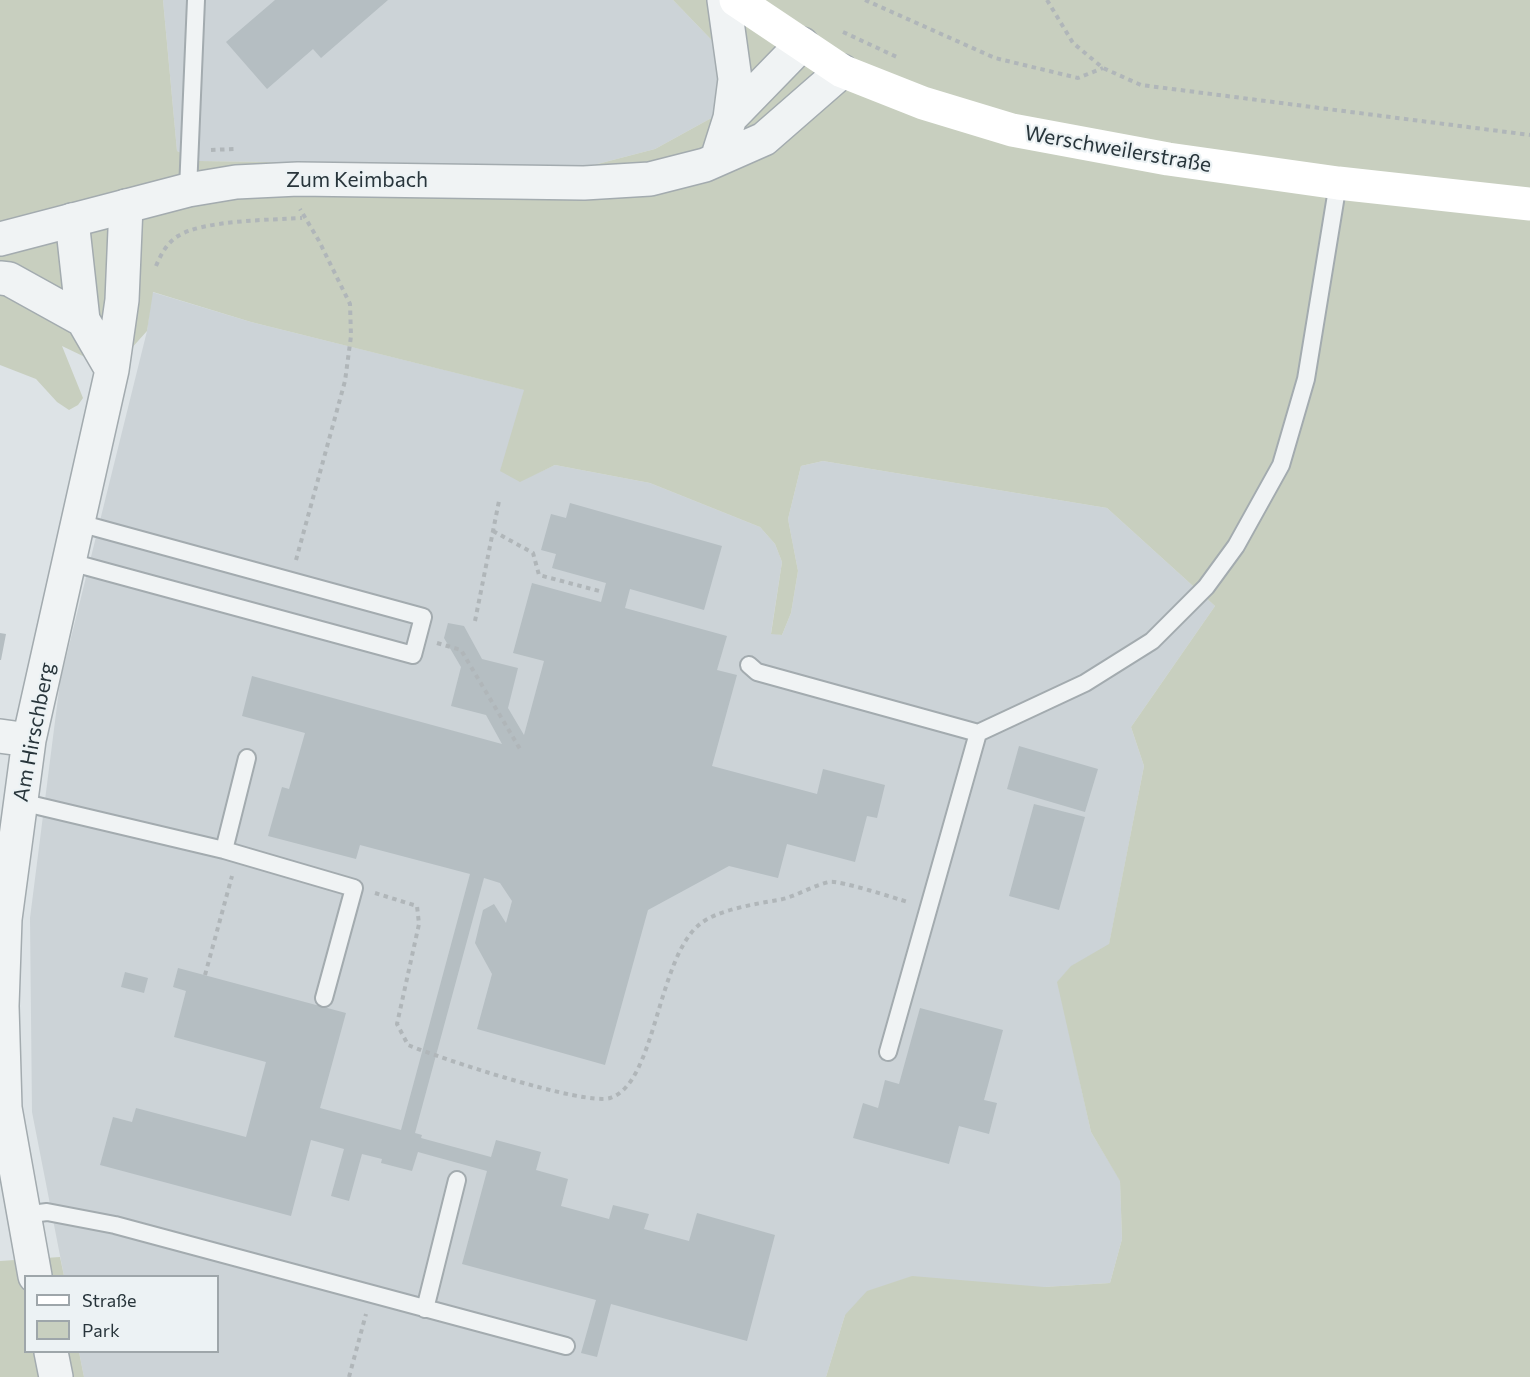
<!DOCTYPE html>
<meta charset="utf-8">
<style>
body{margin:0}
#map{position:relative;width:1530px;height:1377px;overflow:hidden;background:#dde3e6;font-family:Commissioner,sans-serif}
canvas{display:block}
.legend{position:absolute;left:24px;top:1275px;width:195px;height:78px;box-sizing:border-box;background:#ecf2f4;border:2px solid #9ea6aa;margin:0;padding:8px 10px;list-style:none;font-size:18px;color:#28353b}
.legend li{display:flex;align-items:center;gap:12px;height:30px}
.legend b{width:30px;border:2px solid #9ea6aa}
</style>
<div id="map">
<canvas width="1530" height="1377"></canvas>
<ul class="legend">
<li><b style="height:8px;background:#fff"></b>Straße</li>
<li><b style="height:16px;background:#c8cfbf"></b>Park</li>
</ul>
</div>
<script>
const ctx = document.querySelector('canvas').getContext('2d');
ctx.lineJoin = 'round';
function paint(path, color) {
  ctx.fillStyle = color;
  ctx.fill(path, 'evenodd');
}
function trace(path, color, width, dash) {
  ctx.strokeStyle = color;
  ctx.lineWidth = width;
  ctx.lineCap = dash ? 'butt' : 'round';
  ctx.setLineDash(dash || []);
  ctx.stroke(path);
}
function drawText(font, color, halo, rows, align = 'center') {
  ctx.font = font + ' Commissioner,sans-serif';
  ctx.lineWidth = 4.5;
  ctx.setLineDash([]);
  ctx.textBaseline = 'middle';
  ctx.strokeStyle = halo;
  ctx.fillStyle = color;
  for (const [text, x, y, turn = 0] of rows) {
    ctx.save();
    ctx.translate(x, y);
    ctx.rotate((+turn || 0) * Math.PI / 180);
    ctx.textAlign = isNaN(turn) ? turn : align;
    if (halo) ctx.strokeText(text, 0, 0);
    ctx.fillText(text, 0, 0);
    ctx.restore();
  }
}
paint(new Path2D(`
 M163,0h510l53,55 -11,61 -60,33 -69,18 -386,-6 -23,-10z
 M152,292l99,30 274,68 -5,91 35,-16 95,18 110,44 15,17 7,18 -11,71 11,2 9,-22 7,-42 -10,-52 13,-53 22,-5 284,47 108,98 -84,121 13,39 -35,179 -37,21 -14,16 33,150 29,48 2,59 -12,44 -66,4 -199,28 -19,62h-742l-5,-25h139v-76h-154l-32,-164 -2,-194 30,-236 87,-351z`), '#ccd3d7');
paint(new Path2D(`
 M0,0h163l14,151 23,10 386,6 69,-18 60,-33 11,-61 -53,-55h857v1377h-704l19,-62 22,-24 45,-15 132,11 66,-4 12,-44 -2,-58 -29,-49 -34,-150 14,-16 38,-22 35,-178 -13,-39 84,-121 -108,-98 -284,-47 -22,5 -13,53 10,52 -7,42 -9,22 -11,-1 11,-72 -7,-18 -15,-17 -110,-44 -95,-18 -35,17 -20,-11 24,-81 -273,-68 -98,-30 -6,39 -35,39 -50,-24 21,52 -5,7 -9,5 -12,-8 -21,-23 -36,-14z
 M60,1257l4,19h-38v76h53l5,25h-84v-116z`), '#c8cfbf');
paint(new Path2D(`
 M275,0h113l-67,58 -8,-9 -46,40 -41,-47z
 M570,503l152,43 -18,64 -74,-21 -5,19 102,28 -10,34 20,5 -25,91 105,28 6,-25 62,16 -8,33 -10,-2 -12,46 -68,-18 -9,34 -49,-12 -81,44 -43,155 -128,-36 15,-55 -17,-31 8,-33 11,-6 12,19 6,-22 -12,-18 -16,-5 -69,255 7,2 -1,3 70,19 5,-17 45,12 -5,18 32,9 -7,27 48,13 4,-14 36,9 -5,15 45,12 8,-28 78,22 -28,106 -136,-37 -14,53 -16,-4 15,-53 -134,-36 25,-93 -69,-19 -6,19 -31,-8 1,-4 -20,-5 -13,47 -18,-5 13,-47 -33,-9 -20,76 -191,-51 13,-48 19,5 4,-14 110,29 20,-75 -92,-25 12,-46 -13,-4 5,-19 168,45 -26,95 81,22 69,-256 -110,-29 -4,14 -88,-23 14,-49 7,2 16,-56 -63,-17 10,-40 250,68 -16,-29 -35,-9 10,-39 -17,-29 4,-15 16,3 18,33 36,9 -10,40 16,27 20,-74 -31,-8 19,-70 69,19 5,-19 -54,-15 4,-14 -15,-4 10,-36 15,4z
 M0,633l6,1 -5,26h-1z
 M1019,746l79,23 -13,43 -78,-23z
 M1034,804l51,13 -26,93 -50,-14z
 M125,972l23,6 -4,15 -23,-6z
 M920,1008l83,22 -19,70 13,3 -8,31 -30,-8 -10,38 -96,-26 10,-35 15,5 7,-28 14,4z`), '#b5bec2');
const service = new Path2D(`
 M188,190l8,-190
 M70,562l343,93 10,-38 -344,-94
 M749,665l8,7 221,61 107,-50 67,-42 54,-54 30,-41 45,-81 25,-86 32,-196
 M21,802l203,48 130,38 -30,110
 M224,850l23,-92
 M888,1052l90,-319
 M23,1215l24,-3 68,13 451,121
 M425,1309l32,-129`);
const minor = new Path2D(`
 M72,220l11,100 29,50
 M0,278l9,1 74,41
 M0,736l29,4
 M35,1276l-30,-168 -3,-102 3,-87 24,-179 83,-370 10,-70 4,-94
 M51,1352l5,25`);
const tertiary = new Path2D(`
 M730,118l72,-74
 M717,159l13,-41 5,-39 -11,-79
 M0,239l188,-49 48,-8 62,-3 286,4 66,-4 55,-14 59,-26 78,-68`);
trace(service, '#a3abaf', 20);
trace(minor, '#a3abaf', 36);
trace(tertiary, '#a3abaf', 36);
trace(new Path2D(`
 M865,0l130,58 83,20 25,-10
 M1047,0l26,43 30,25 38,17 389,50
 M843,32l56,26
 M211,150l23,-1
 M156,266c5,-12 11,-23 22,-30 25,-16 93,-16 124,-18
 M493,531l40,22 6,22 64,17
 M296,560l49,-179 6,-45 -1,-32 -31,-63 -19,-32
 M475,621l24,-120
 M437,643l24,7 59,99
 M375,893l42,13 2,18 -22,100 11,21c31,13 176,61 202,53 46,-14 47,-140 90,-174 17,-14 55,-20 78,-24 18,-3 33,-14 51,-18 11,-2 65,16 79,20
 M205,975l27,-99
 M349,1377l17,-63`), '#b0b6b9', 4, [4.5, 4.5]);
trace(service, '#f0f3f4', 16);
trace(minor, '#f0f3f4', 33);
trace(tertiary, '#f0f3f4', 33);
trace(new Path2D(`
 M736,0l106,71 81,32 89,27 156,29 170,24 192,21`), '#fff', 33);
drawText('21px', '#28353b', '#ecf2f4', [
 ["Werschweilerstraße",1118,149,10],
 ["Zum Keimbach",357,180],
 ["Am Hirschberg",34,732,-79]
]);
</script>
